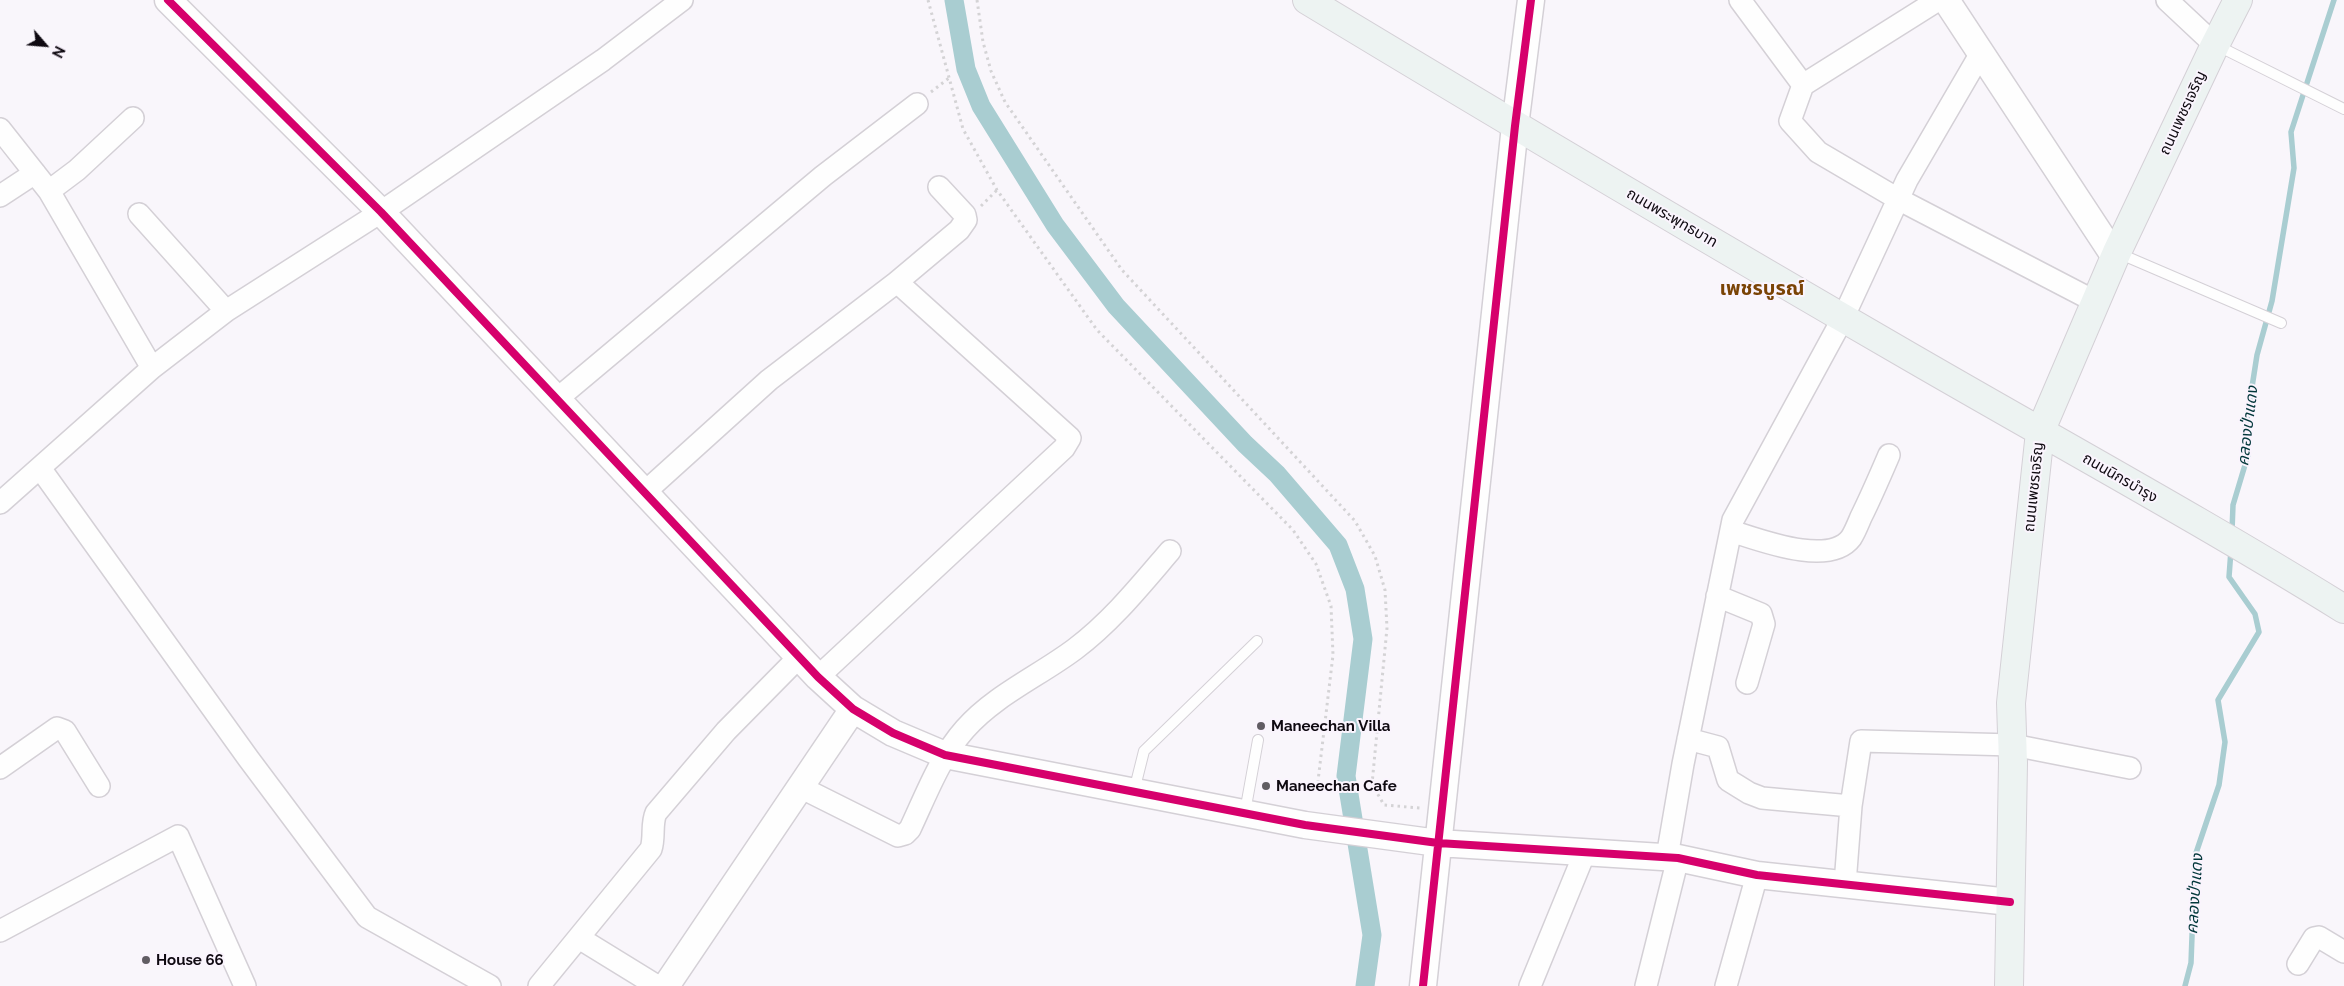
<!DOCTYPE html>
<meta charset="utf-8">
<style>
body{margin:0}
#map{position:relative;width:2344px;height:986px;overflow:hidden;background:#f9f6fb;font-family:Raleway,sans-serif}
canvas{display:block}
.north{position:absolute;left:20px;top:20px;width:50px;height:50px;-webkit-text-stroke:4px #faf4fd;paint-order:stroke;rotate:117deg;font-size:14px;font-weight:700;line-height:20px;text-align:center;color:#0f0a11}
.north::after{content:'';display:block;margin:auto;width:18px;height:22px;background:#0f0a11;clip-path:polygon(50% 0,100% 100%,50% 72%,0 100%)}
</style>
<div id="map">
<canvas width="2344" height="986"></canvas>
<div class="north">N</div>
</div>
<script>
const ctx = document.querySelector('canvas').getContext('2d');
ctx.lineJoin = 'round';
function trace(path, color, width, dash) {
  ctx.strokeStyle = color;
  ctx.lineWidth = width;
  ctx.lineCap = dash ? 'butt' : 'round';
  ctx.setLineDash(dash || []);
  ctx.stroke(path);
}
function drawText(font, color, halo, rows, align = 'center') {
  ctx.font = font + ' Raleway,"Noto Sans Thai",sans-serif';
  ctx.lineWidth = 4;
  ctx.setLineDash([]);
  ctx.textBaseline = 'middle';
  ctx.strokeStyle = halo;
  ctx.fillStyle = color;
  for (const [text, x, y, turn = 0] of rows) {
    ctx.save();
    ctx.translate(x, y);
    ctx.rotate((+turn || 0) * Math.PI / 180);
    ctx.textAlign = isNaN(turn) ? turn : align;
    if (halo) ctx.strokeText(text, 0, 0);
    ctx.fillText(text, 0, 0);
    ctx.restore();
  }
}
trace(new Path2D(`
 M2232,531l1,-26 15,-50 -3,-23 12,-77 15,-54 22,-133 -3,-36 43,-132
 M2185,986l6,-23 4,-107 24,-71 6,-43 -7,-42 41,-68 -4,-18 -26,-37 2,-27`), '#a9cdd1', 5.5);
trace(new Path2D(`
 M954,0l12,69 15,37 74,119 61,81 129,138 32,30 61,71 17,44 8,50 -17,137 26,159 -7,51`), '#a9cdd1', 19);
const service = new Path2D(`
 M2216,45l128,64
 M2118,253l163,70
 M1134,791l10,-40 113,-110
 M1245,812l13,-72`);
const minor = new Path2D(`
 M1740,0l63,85 135,-85
 M2167,0l48,45
 M1803,85l-13,36 28,31 80,47 198,103
 M0,129l49,62 103,177
 M49,191l28,-21 56,-52
 M0,196l35,-23
 M139,214l87,97
 M897,282l62,-52 7,-10 -1,-5 -26,-28
 M557,399l266,-223 94,-72
 M40,468l208,290 119,159 123,69
 M645,492l124,-112 128,-98 173,156 -6,10 -246,229
 M0,503l152,-135 74,-57 155,-99 222,-152 79,-60
 M1731,531c29,9 98,36 120,7 4,-6 7,-14 10,-21 10,-20 19,-41 28,-62
 M1717,596l44,18 3,10 -17,59
 M1688,739l30,8 10,33 21,13 13,5 89,8
 M0,768l57,-40 8,3 34,55
 M800,787l98,49 7,-2 5,-5c16,-34 30,-72 55,-100 30,-34 74,-53 110,-80 37,-28 65,-63 95,-98
 M1667,857l16,-93 50,-244 110,-202 64,-138 74,-127
 M1845,884l6,-78 10,-65 152,4 117,23
 M0,931l178,-95 67,150
 M579,938l78,48
 M2298,964l16,-26 5,-1 25,15
 M539,986l112,-137c4,-12 0,-25 5,-36l70,-82 73,-74
 M1530,986l55,-134
 M1646,986l32,-128
 M1726,986l31,-111`);
const tertiary = new Path2D(`
 M168,0l213,212 437,465 35,32 40,24 52,22 360,70 133,18 240,15 79,17 253,27
 M1946,0l169,257
 M666,986l187,-277
 M1423,986l92,-860 16,-126`);
const secondary = new Path2D(`
 M1307,0c197,119 394,236 593,351 148,86 299,168 444,258
 M2009,986l4,-223 -2,-60 29,-271 77,-180 98,-207 23,-45`);
trace(service, '#d4d0d6', 12);
trace(minor, '#d4d0d6', 24);
trace(tertiary, '#d4d0d6', 29);
trace(secondary, '#d4d0d6', 30);
trace(new Path2D(`
 M928,0l35,129 34,61 100,140 196,200 23,34 15,42 2,49 -15,126
 M977,0l6,42 8,29 14,31 117,168 233,251 20,35 10,34 2,38 -15,156 12,21 36,3
 M931,92l18,-14
 M981,206l16,-16`), '#d4d3d5', 3, [2.5, 4]);
trace(service, '#fefefe', 10);
trace(minor, '#fefefe', 21);
trace(tertiary, '#fefefe', 26);
trace(secondary, '#edf3f2', 28);
trace(new Path2D(`
 M168,0l213,212 437,465 35,32 40,24 52,22 360,70 133,18 240,15 79,17 253,27
 M1423,986l92,-860 16,-126`), '#d6006c', 8);
for (const [x, y, r, color] of [
 [1261,726,5,"#615d63"],
 [1266,786,5,"#615d63"],
 [146,960,5,"#615d63"]
]) {
  const dot = new Path2D();
  dot.arc(x, y, r, 0, 2 * Math.PI);
  ctx.fillStyle = color;
  ctx.fill(dot);
  trace(dot, '#faf4fd', 2);
}
drawText('15px', '#0f0a11', '#faf4fd', [
 ["ถนนเพชรเจริญ",2183,113,-65],
 ["ถนนพระพุทธบาท",1672,218,30],
 ["ถนนนิกรบำรุง",2120,478,30],
 ["ถนนเพชรเจริญ",2034,487,-84]
]);
drawText('bold 15px', '#0f0a11', '#faf4fd', [
 ["Maneechan Villa",1271,726],
 ["Maneechan Cafe",1276,786],
 ["House 66",156,960]
], 'left');
drawText('italic 16px', '#02373a', '#faf4fd', [
 ["คลองป่าแดง",2248,426,-83],
 ["คลองป่าแดง",2195,894,-86]
]);
drawText('bold 20px', '#7a4405', '#faf4fd', [
 ["เพชรบูรณ์",1762,289]
]);
</script>
